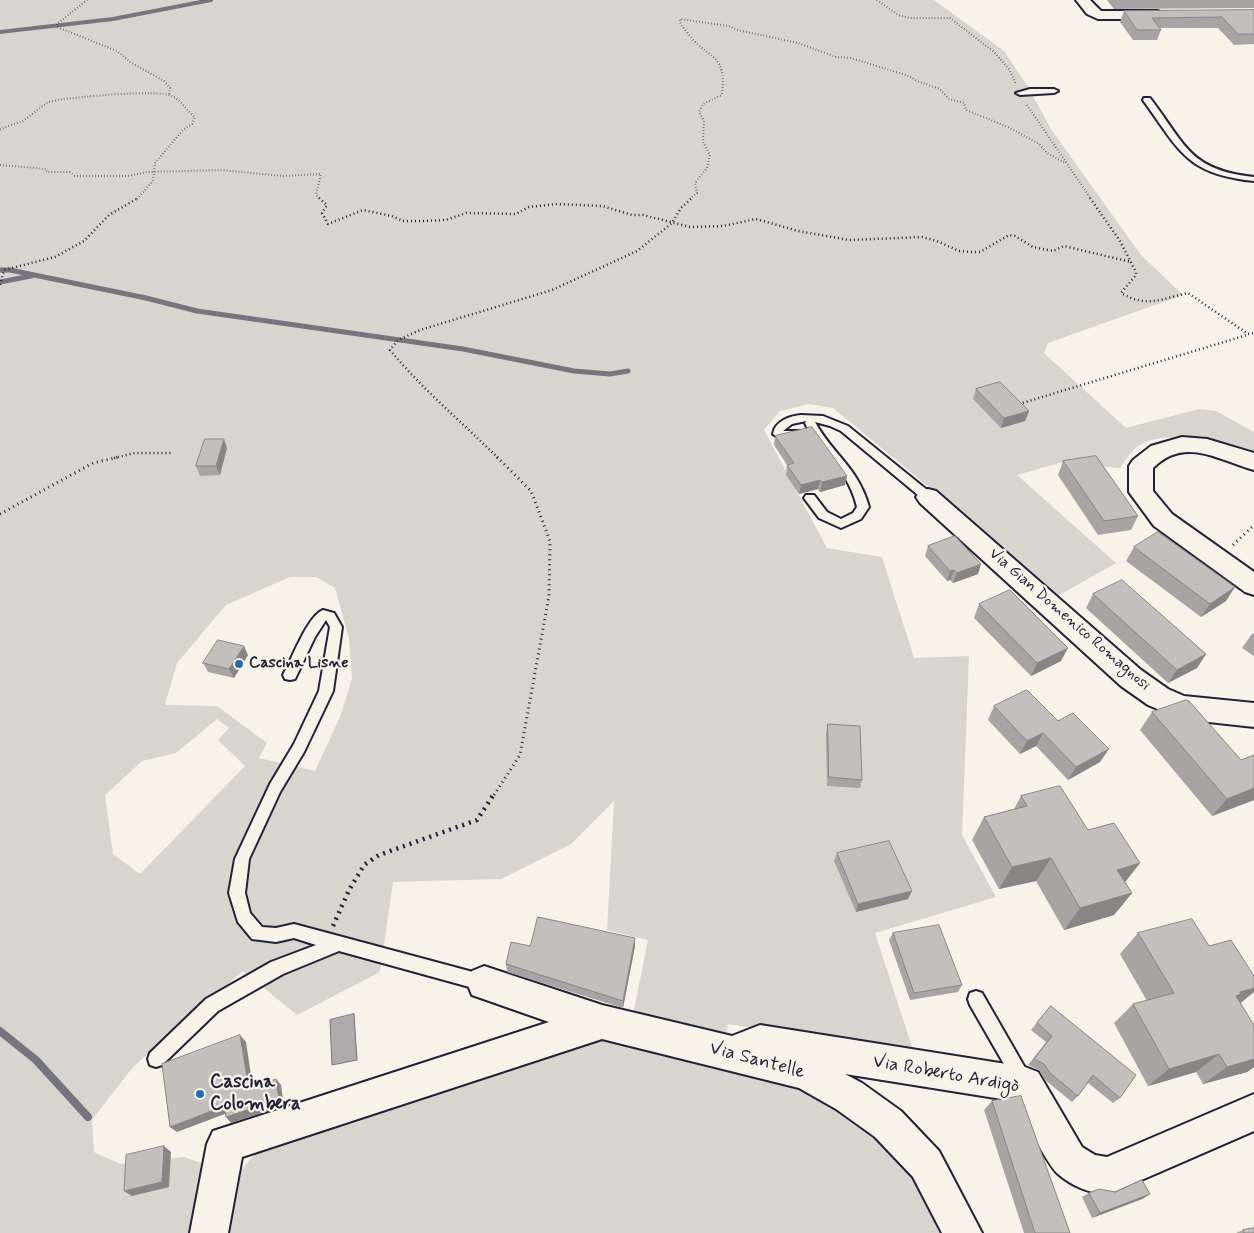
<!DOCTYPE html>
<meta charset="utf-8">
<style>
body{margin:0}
canvas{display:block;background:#f7f3e8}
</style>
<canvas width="1254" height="1233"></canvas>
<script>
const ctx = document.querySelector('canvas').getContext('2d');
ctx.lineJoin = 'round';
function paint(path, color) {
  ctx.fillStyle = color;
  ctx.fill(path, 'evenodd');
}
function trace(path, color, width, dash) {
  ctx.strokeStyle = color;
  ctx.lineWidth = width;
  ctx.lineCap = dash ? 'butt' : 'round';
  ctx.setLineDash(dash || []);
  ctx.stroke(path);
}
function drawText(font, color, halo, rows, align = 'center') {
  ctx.font = font + ' Mynerve,sans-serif';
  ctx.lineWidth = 4.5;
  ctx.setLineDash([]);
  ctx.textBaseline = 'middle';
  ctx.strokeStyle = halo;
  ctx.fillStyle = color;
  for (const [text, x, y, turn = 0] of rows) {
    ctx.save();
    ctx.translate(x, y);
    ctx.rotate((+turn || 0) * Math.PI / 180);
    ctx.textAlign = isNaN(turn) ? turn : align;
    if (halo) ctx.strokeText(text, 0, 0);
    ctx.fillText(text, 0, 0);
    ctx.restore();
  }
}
paint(new Path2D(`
 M0,0h934l70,51 23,34 24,44 90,126 42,40 -135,48 -4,10 82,75 73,-19 17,2 38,21v24c-33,-9 -86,-31 -117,-9 -7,5 -12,14 -17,21l-60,-5 -43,12 99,88 -62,35 -118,-105 -103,-85 -24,-4 -29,7 -16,19 63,118 55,9 32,101 55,-2 -7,179 34,62 -121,36 40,123 -187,-32 -3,17 -92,-26 15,-75 -41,-10 7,-129 -43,43 -70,35 -108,3 -13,90 -83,43 -54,-44 -110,96 -41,53 2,32 26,12 64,-7 31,11 -12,65h-203zM290,577h26l19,11 14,50 3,41 -12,38 -25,54 -56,-13 8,-15 -50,-37 -52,-1 12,-42 49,-58zM217,719l12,9 -11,12 27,26 -105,108 -27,-20 -8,-59 37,-34 34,-8z
 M613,1033l225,65 60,56 53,79h-723l10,-59 24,-28z`), '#d8d5cf');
const water = new Path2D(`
 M354,1014l3,46 -25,5 -2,-45z`);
paint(water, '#aeabad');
trace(water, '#76747f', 1);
trace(new Path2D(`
 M0,32l113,-13 98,-19`), '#76747f', 4);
trace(new Path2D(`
 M0,270h10l136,28 51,13 266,38 111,22 36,3 18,-3
 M0,282l31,-6`), '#76747f', 5);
trace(new Path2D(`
 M0,1031l36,29 52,57`), '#76747f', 8);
const service = new Path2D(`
 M1030,89h24l4,2 -4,2 -34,2 -4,-2z
 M1144,98h6c36,47 39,72 104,79v4c-68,-7 -74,-30 -111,-81z
 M801,415l22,1 25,10 84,68 2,3 -2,3h-8l-83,-69 -11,-5 -15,-4c17,32 43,45 54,85l-8,12 -20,9 -22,-10 -15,-20 2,-3h8l13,17 14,7 12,-6 4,-6c-7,-31 -29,-52 -48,-76l-4,-8 1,-2 -14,3 -9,7h17l1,2 -1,2 -18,5 -9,-6c2,-13 17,-18 28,-19z
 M323,610l11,3 8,14 -9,64 -29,61 -24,40 -31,67 -4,34 5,20 12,14 14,1 18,-4 190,51 6,2 2,6 -2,6 -6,2 -145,-40 -56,23 -65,37 -56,54 -6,2 -6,-2 -2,-6 2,-6 56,-54 65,-37 45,-17 -22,-7 -18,4 -24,-3 -14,-17 -9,-29 6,-34 35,-75 24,-40 25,-53 11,-64 -4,-7 -11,17 -20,42 -5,1 -5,-1 -2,-4c8,-14 25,-60 40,-65z
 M976,991l6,2 46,80 3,6 -3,6 -6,3 -6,-3 -46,-80 -2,-6 2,-6z`);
const minor = new Path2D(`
 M1076,0h14l11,11h57l7,4 -7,4h-60l-11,-5z
 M1182,437l25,2 47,14v17c-36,-10 -69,-34 -101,-2v23l19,23 82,58v23l-9,-3 -91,-66 -25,-34v-26l4,-6 18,-14z
 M928,489l8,2 205,179 27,19 16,7 70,7v24l-73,-8 -33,-14 -27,-19 -201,-183 -4,-6 4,-6z
 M484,966l118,39 130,31 28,-11 265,42 13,5 44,75 13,8 12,2 147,-63v37l-147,64c-19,-3 -34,-8 -49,-21 -10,-8 -35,-58 -44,-73l-169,-27 17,9 39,28 38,40 43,82h-40l-29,-56 -38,-40 -39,-28 -37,-21 -197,-49 -360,118 -14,76h-38l17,-89 6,-13 336,-109 -77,-27 -5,-12 5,-12z`);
trace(service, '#22223b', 4);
trace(minor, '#22223b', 4);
trace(new Path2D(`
 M87,0l-30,24v3l60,24 13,11 34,19 6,7 -1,7
 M877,0l21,15 12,3h40l44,34 15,17 7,15
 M1027,105l64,94
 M0,129l23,-8 25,-19 10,-2c20,-3 98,-11 114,-4 9,4 15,15 23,21l-3,7 -9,6 -28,33 -2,18 -16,18
 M0,165l46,4 1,3h23l5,4h53l19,-4 74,-2 62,6 38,-2 -5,21 5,4
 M690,199l7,-6 -2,-10 12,-15 3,-13 -7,-13 1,-21 -5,-9 4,-8 19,-9c5,-45 -15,-34 -35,-63 -4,-5 -7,-7 -7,-13l49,7 8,4 61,13 38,14 15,1 58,18 8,5 23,8 9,10 15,4 2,7 42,17 31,17 8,9 18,10`), '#22223b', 2, [0.5, 2.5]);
trace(new Path2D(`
 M319,198l8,7 -5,8 6,11 35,-14 29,6 11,5h19l24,-1 20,-7 50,1 13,-7 28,-3 45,2 30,9h11l47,12 33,-1 33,-7 42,12 51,9 73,-3 15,4 22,10 11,1h10l29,-17 6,1 18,11 20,4 11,-5 67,16
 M1090,198l30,43 16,31v3l-15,18c25,15 41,6 67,0l60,41 6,-1
 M0,285l4,-15 51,-13 29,-16 25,-26 29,-17
 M1019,404l228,-69
 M114,458l21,-5h36
 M498,458c-36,-36 -76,-69 -108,-108l8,-10 22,-10 132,-40 85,-39 35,-28 9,-15 11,-10`), '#22223b', 2.5, [1, 3]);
trace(new Path2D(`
 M0,514l93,-51 26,-6
 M1233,545l21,-20
 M494,795l26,-40 29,-159 1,-55 -19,-50 -34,-34`), '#22223b', 3, [1, 4]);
trace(new Path2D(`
 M333,926l16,-36 15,-25 15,-10 98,-35 17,-26`), '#22223b', 4.5, [2, 5]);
paint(service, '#f7f3e8');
paint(minor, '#f7f3e8');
paint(new Path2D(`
 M1107,0h147v8l-140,1z
 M1254,10v34l-20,1 -16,-17h-58l1,2 -4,10h-24l-13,-18 4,-11z
 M976,389l53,22 -4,10 -24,7 -28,-29z
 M775,436l72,40 -2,9 -25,7 -2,-3 -19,5 -13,-19 1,-10 -13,-20z
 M227,448l-7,27 -20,1 -4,-10z
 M1063,461l75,55 -7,14 -33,5 -40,-60z
 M928,546l50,28 -25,9 -3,-3 -3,1 -22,-25z
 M1134,547l92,54 -25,16 -75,-56z
 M1093,594l113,60 -9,14 -29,15 -82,-75z
 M979,604l82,57 -30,15 -57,-58z
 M1254,633v23l-12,-8 10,-14z
 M248,655l-14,23 -26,-6 -5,-9z
 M994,706l64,15 42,41 -32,18 -32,-34 -16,8 -32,-34z
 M1152,712l89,48 13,-5v45l-42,16 -72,-86z
 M828,724l34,56 -2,8 -33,-2 -1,-53z
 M1021,796l67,34 52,33 -15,19 7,11 -18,22 -50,15 -28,-49 -37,8 -27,-49 12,-23 30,-8z
 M837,853l71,46 -52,13 -22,-51z
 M893,933l69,52 -4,7 -48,8 -21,-60z
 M1138,933l71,13 31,57 14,22v42l-7,5 -44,12 -7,-12 -48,14 -34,-63 19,-19 14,-3 -27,-47z
 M530,946h105l-12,62 -116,-36 -1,-8z
 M1051,1006l69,92 -7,5 -25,-20 -10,13 -6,6 -28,-23 -5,-9 -11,-5 18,-23 -15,-12z
 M992,1101l78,132h-46l-40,-123z
 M1115,1192l35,2 -8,5 -50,19 -10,-21 7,-4z
 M1243,1230l11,3h-18z`), '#a7a4a3');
paint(new Path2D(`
 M1029,411l-4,10 -24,7 3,-10z
 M224,439l3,9 -7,27 -4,-9z
 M847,476l-2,9 -25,7 2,-10z
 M820,480l-2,9 -19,5 2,-9z
 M981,564l-3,10 -25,9 4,-10z
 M954,570l-4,10 -3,1 3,-10z
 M1235,587l-9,14 -25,16 9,-13z
 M244,646l4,9 -14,23 -5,-9z
 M1068,648l-7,13 -30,15 6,-13z
 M1206,654l-9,14 -29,15 9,-13z
 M1043,733l-7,13 -16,8 7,-13z
 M1109,749l-9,13 -32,18 8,-13z
 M1254,788v12l-42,16 15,-17z
 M1051,858l-15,23 -37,8 13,-22z
 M1140,863l-18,23 -5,-16z
 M912,891l-4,8 -52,13 2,-8z
 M1132,893l-18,22 -50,15 16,-22z
 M635,938v8l-12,62v-7z
 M1254,988v4l-17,14 -19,8 22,-22z
 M240,1035l6,7 8,53 -5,-6z
 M1219,1054l-23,18 -48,14 21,-17z
 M1254,1059v8l-7,5 -44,12 24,-17z
 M276,1079l5,6 3,21 -53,17 -5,-6z
 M224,1106l6,6 -53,20 -7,-5z
 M164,1146l7,6 -2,35 -37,9 -8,-5z
 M1150,1194l-8,5 -50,19 8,-5z`), '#888684');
const building = new Path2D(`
 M1254,10v24h-16l-16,-17 -70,1 9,12h-24l-13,-19z
 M1000,382l29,29 -25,7 -28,-29z
 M812,427l35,49 -25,6 -2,-2 -19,5 -14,-20 7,-2 -19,-27z
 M205,439h19l-8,27h-20z
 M1096,456l42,60 -34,5 -41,-60z
 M1158,532l77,55 -25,17 -76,-57z
 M955,536l26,28 -24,9 -3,-3 -4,1 -22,-25z
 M1122,580l84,74 -29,16 -84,-76z
 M1010,590l58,58 -31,15 -58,-59z
 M218,640l26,6 -15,23 -26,-6z
 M1027,690l31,31 15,-8 36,36 -33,18 -33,-34 -16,8 -33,-35z
 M1186,700l3,1 52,59 13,-5v33l-27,11 -75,-87z
 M828,724l32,2 2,54 -33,-3z
 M1060,786l28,44 26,-7 26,40 -23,7 15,23 -52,15 -29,-50 -39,9 -28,-50 43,-11 -6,-10z
 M889,841l23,50 -54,13 -21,-51z
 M538,917l97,21 -12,63 -117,-37 5,-22 19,4z
 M1192,919l17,27 22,-6 23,36v12l-14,4 1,2 -5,2 18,29v34l-27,8 -8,-13 -50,15 -36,-65 41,-11 -36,-60z
 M939,925l23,60 -48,8 -21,-60z
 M1051,1006l85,69 -16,23 -27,-23 -15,21 -28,-23 -6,-9 -10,-5 18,-23 -15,-13z
 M240,1035l9,54 27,-10 3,21 -53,17 -2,-11 -54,21 -8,-63z
 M1021,1096l49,137h-35l-43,-132z
 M164,1146l-2,36 -38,9 2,-36z
 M1142,1180l8,14 -50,19 -11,-20 10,-4 16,3z
 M1254,1228v5h-10l-1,-3z`);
paint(building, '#c2bfbd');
trace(building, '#888684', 1);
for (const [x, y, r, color] of [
 [239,664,5,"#1f6fb2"],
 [200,1094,5,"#1f6fb2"]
]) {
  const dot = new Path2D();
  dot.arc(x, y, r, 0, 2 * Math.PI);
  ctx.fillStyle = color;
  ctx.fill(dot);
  trace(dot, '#f7f3e8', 2);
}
drawText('16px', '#22223b', '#f7f3e8', [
 ["Via Gian Domenico Romagnosi",1069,620,41]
]);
drawText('bold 16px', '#22223b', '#f7f3e8', [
 ["Cascina Lisne",249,664]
], 'left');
drawText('19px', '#22223b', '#f7f3e8', [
 ["Via Santelle",757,1061,15],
 ["Via Roberto Ardigò",946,1075,10]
]);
drawText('bold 19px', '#22223b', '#f7f3e8', [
 ["Cascina",210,1083],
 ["Colombera",210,1105]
], 'left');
</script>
